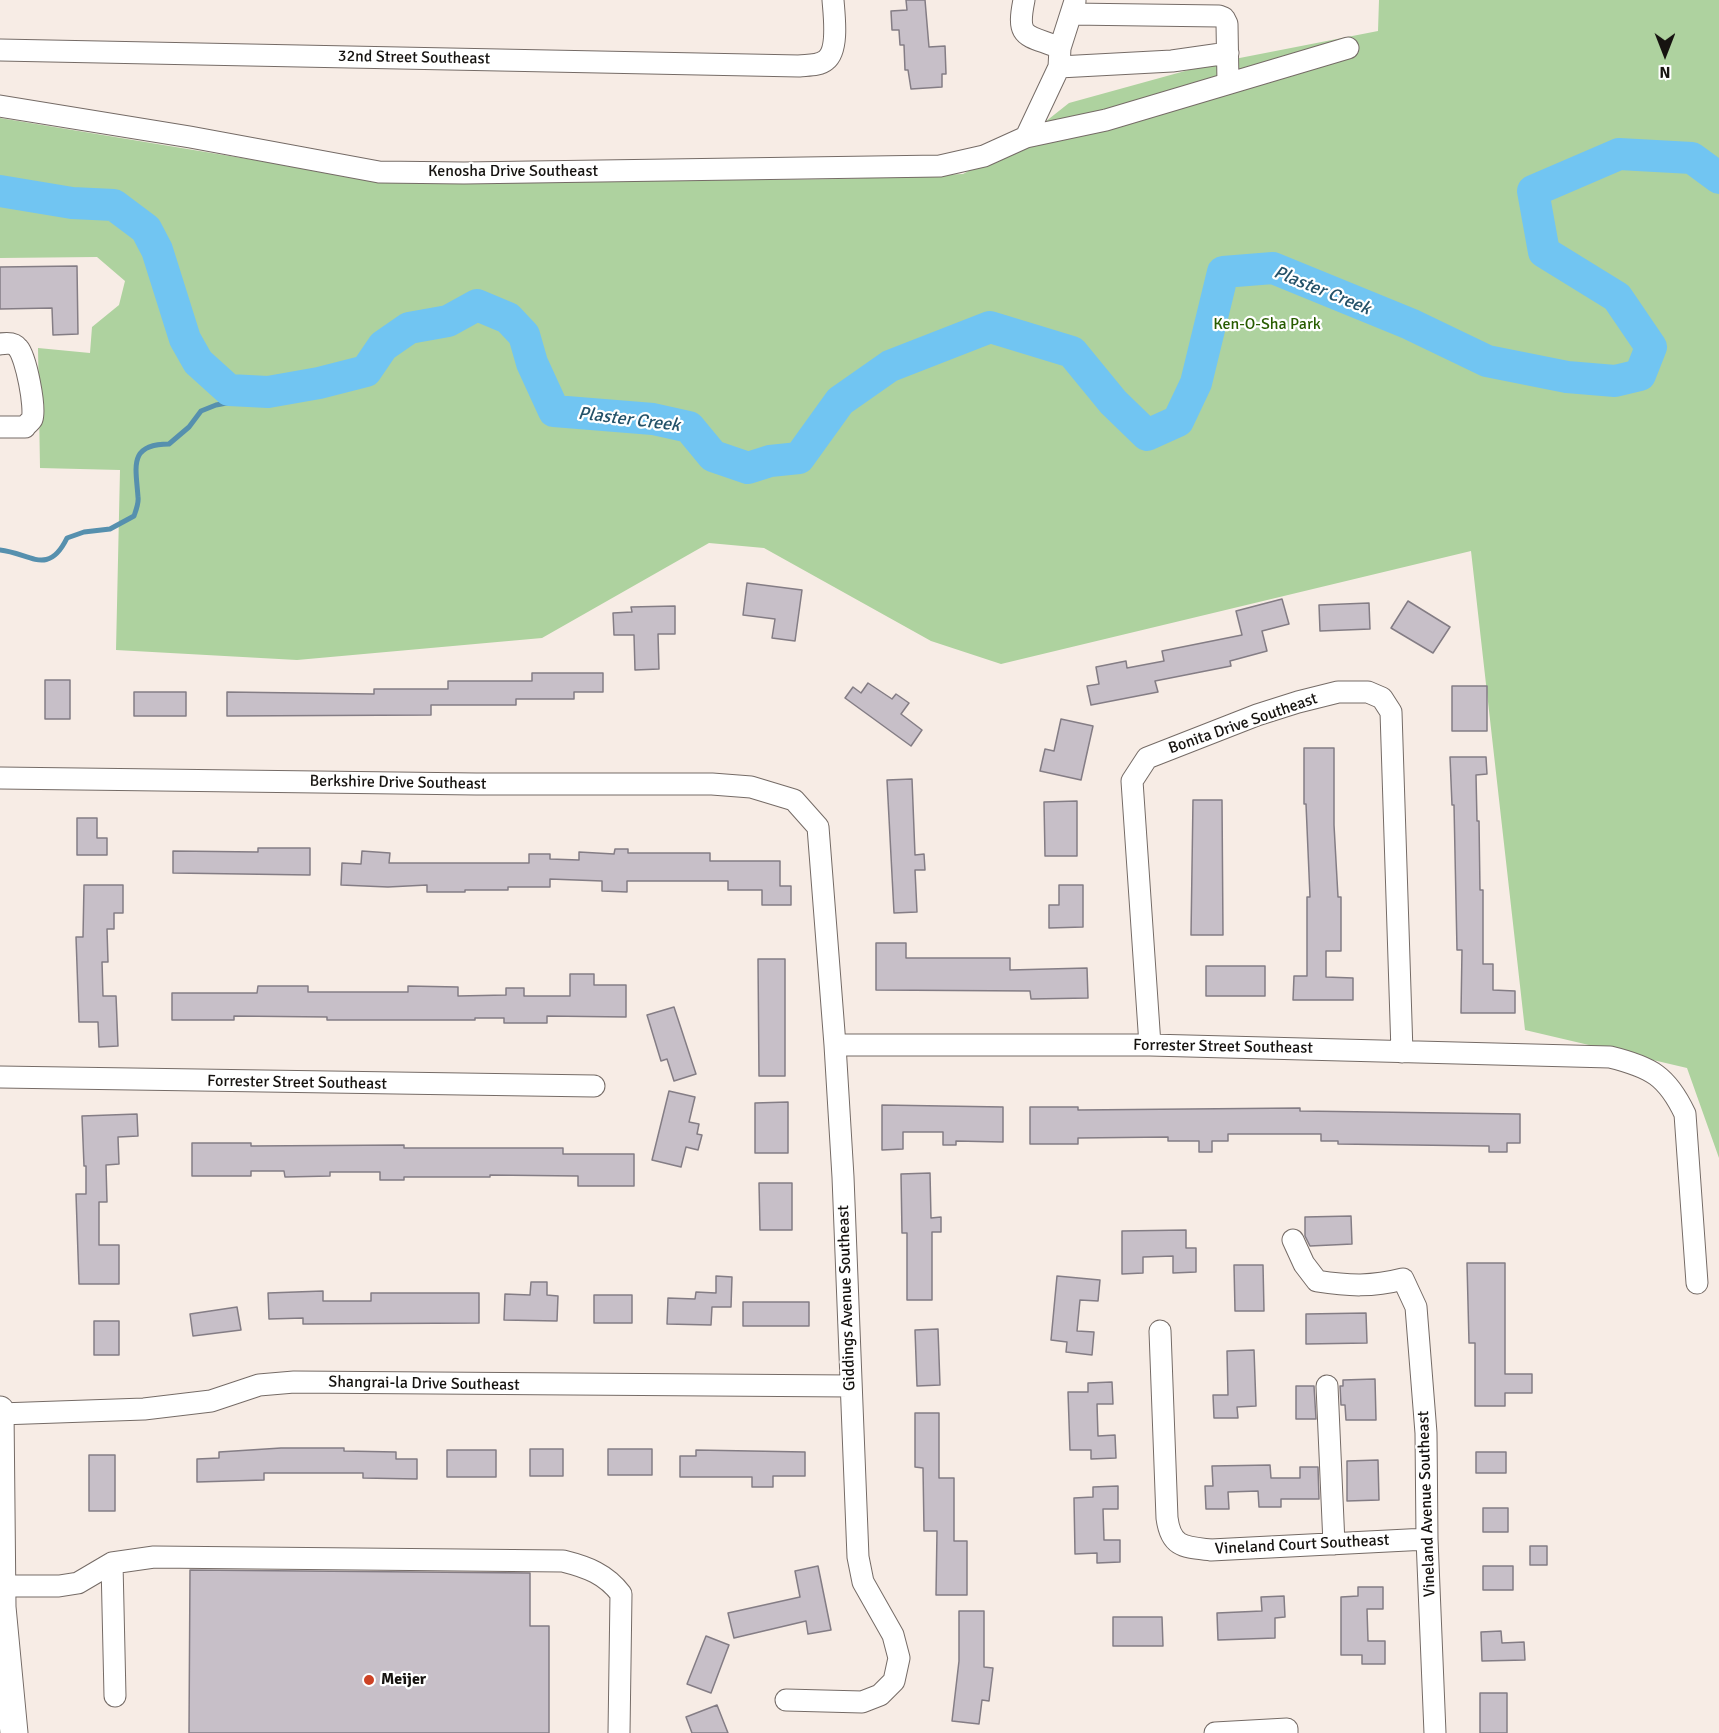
<!DOCTYPE html>
<style>
body{margin:0}
#map{position:relative;width:1719px;height:1733px;overflow:hidden;background:#f7ece5;font-family:Signika,sans-serif}
canvas{display:block}
.north{position:absolute;left:1635px;top:24px;width:60px;height:60px;-webkit-text-stroke:4px #fff;paint-order:stroke;rotate:180deg;font-size:16px;font-weight:700;line-height:24px;text-align:center;color:#161310}
.north::after{content:'';display:block;margin:auto;width:21px;height:27px;background:#161310;clip-path:polygon(50% 0,100% 100%,50% 72%,0 100%)}
</style>
<div id="map">
<canvas width="1719" height="1733"></canvas>
<div class="north">N</div>
</div>
<script>
const ctx = document.querySelector('canvas').getContext('2d');
ctx.lineJoin = 'round';
function paint(path, color) {
  ctx.fillStyle = color;
  ctx.fill(path, 'evenodd');
}
function trace(path, color, width, dash) {
  ctx.strokeStyle = color;
  ctx.lineWidth = width;
  ctx.lineCap = dash ? 'butt' : 'round';
  ctx.setLineDash(dash || []);
  ctx.stroke(path);
}
function drawText(font, color, halo, rows, align = 'center') {
  ctx.font = font + ' Signika,sans-serif';
  ctx.lineWidth = 4.5;
  ctx.setLineDash([]);
  ctx.textBaseline = 'middle';
  ctx.strokeStyle = halo;
  ctx.fillStyle = color;
  for (const [text, x, y, turn = 0] of rows) {
    ctx.save();
    ctx.translate(x, y);
    ctx.rotate((+turn || 0) * Math.PI / 180);
    ctx.textAlign = isNaN(turn) ? turn : align;
    if (halo) ctx.strokeText(text, 0, 0);
    ctx.fillText(text, 0, 0);
    ctx.restore();
  }
}
paint(new Path2D(`
 M1379,0h340v1158l-32,-90 -162,-38 -54,-479 -470,113 -70,-23 -167,-93 -55,-5 -167,95 -245,22 -181,-10 4,-180 -80,-2 -2,-120 52,5 2,-26 27,-22 6,-24 -28,-24 -97,1v-140l393,65 450,-4 120,-5 53,-29 53,-42 145,-40 164,-32z`), '#aed29f');
trace(new Path2D(`
 M0,550c30,3 48,27 67,-12l17,-6 26,-3 24,-13c2,-6 5,-13 4,-19 -2,-30 -10,-53 31,-53l20,-17 12,-16 15,-6 16,-3 36,-10`), '#5690ae', 5);
trace(new Path2D(`
 M0,191l72,12 42,2 32,24 11,21 28,89 13,23 31,28 39,2 51,-9 47,-12 17,-25 26,-18 39,-7 29,-16 31,13 16,17 8,28 22,48 99,8 36,8 24,29 35,12 22,-7 29,-3 41,-57 50,-35 100,-39 82,25 41,50 34,33 31,-14 18,-38 27,-111 50,-4 137,56 77,37 80,16 48,4 25,-6 11,-28 -34,-50 -73,-45 -11,-61 86,-37 73,4 27,20`), '#71c5f2', 32);
const building = new Path2D(`
 M906,0h19l4,47 16,-1 1,28h-4v13l-31,2 -3,-19h-3l-1,-25h-4l-1,-15h-7l-1,-19 16,-1z
 M77,266l1,68 -25,1 -1,-27 -52,1v-42z
 M747,583l55,7 -7,51 -23,-3 3,-19 -32,-4z
 M1282,599l7,25 -27,7 5,20 -37,10 1,5 -76,15 3,11 -67,13 -4,-19 12,-2 -3,-17 30,-6 1,7 37,-7 -2,-10 80,-16 -6,-24z
 M1408,601l42,26 -17,26 -42,-25z
 M1369,603l1,26 -50,2 -1,-26z
 M675,606v28h-17l1,35 -24,1 -1,-35h-20l-1,-22 19,-1 -1,-5z
 M532,673h71v19h-29v7h-58v6h-85v10l-204,1v-24l147,2v-5h74v-8h84z
 M45,680h25v39h-25z
 M868,683l24,16 4,-5 13,9 -8,11 21,16 -11,16 -66,-48 8,-11 8,6z
 M1452,686h35v45h-35z
 M134,692h52v24h-52z
 M1061,719l32,7 -12,54 -41,-9 5,-22 9,2z
 M1304,748h30v77l4,72h3v54h-15v26l27,1v22h-60l1,-24h13v-79h3l-4,-93h-2z
 M1450,757h36l1,17 -11,1 1,46h2l1,69h3v74h10v26l22,1v22h-54l1,-63h-5l-3,-145h-2z
 M912,779l3,76 9,-1 1,16h-10l2,42 -23,1 -7,-133z
 M1193,800h29l1,135h-32z
 M1077,801v55h-32l-1,-54z
 M77,818h20v20h10v17h-30z
 M258,848h52v27l-137,-2v-22l85,1z
 M615,849h13v4h82v8h70v25h11v19h-29v-15h-34v-9h-101v11l-25,-1v-10l-52,-2v8h-42v3h-43v2h-38v-7l-39,2 -47,-2 1,-22 19,1 1,-13 28,2 -1,10h140v-9h21v5l29,1v-8l35,2z
 M84,885h39v28h-9v16h-7l1,33h-6l1,34h13l2,50 -19,1 -1,-25h-19l-3,-85h7z
 M1059,885h24v42l-34,1v-23h10z
 M876,943h30v15h104v12l77,-2 1,30 -57,1 -1,-8 -154,-1z
 M758,959h27v117h-26z
 M1206,966h59v30h-59z
 M570,974h24v11h32v32l-79,-1v7h-43v-5h-29v2h-148v-3l-93,-1v4h-62v-27h85l1,-7h50v6h100v-6l50,1v9l48,-1v-7h18v8h46z
 M674,1007l22,67 -22,7 -7,-22 -6,2 -14,-46z
 M669,1091l26,6 -6,25 10,2 -2,10 5,1 -4,15 -12,-3 -5,20 -29,-7z
 M788,1102v51h-33v-50z
 M882,1105l121,2v35l-47,-1v4h-13v-13h-40v17l-21,1z
 M1030,1107h48v3l222,-2v3l220,3v29h-13v9h-18v-6l-151,-2v-3h-17v-7h-93v7h-16v11h-13v-11h-31v-4l-90,1v6h-48z
 M137,1114l1,22 -20,1 1,27 -13,1 1,37h-8v43h20v39h-40l-3,-90h10v-28h-2l-2,-50z
 M192,1143h59v3l153,-1v3h159v6h71v32h-56v-10l-88,-1v2h-86v3h-24v-8h-50v4l-45,1 -1,-6h-33v5h-59z
 M930,1173l1,45 10,-1v15h-9v68h-25v-67h-5l-1,-59z
 M759,1183h33v47h-32z
 M1351,1216l1,28 -42,2 -5,-10v-19z
 M1186,1230v18h10v24l-23,1v-17l-30,1v16l-21,1v-43z
 M1467,1263h38v111h27v19h-27v13h-30v-63h-6z
 M1234,1265h29l1,46h-29z
 M716,1276l16,1 -1,30h-19l-1,18 -44,-1 1,-26 27,1 1,-7 20,1z
 M1057,1276l43,4 -2,21 -18,-1 -3,31 17,1 -2,23 -26,-3 1,-10 -16,-2z
 M531,1282h16v13l11,1 -1,25 -53,-1 1,-26 25,1z
 M323,1291v10h48v-8h108v30l-176,1v-6l-34,1 -1,-26z
 M594,1295h38v28h-38z
 M743,1302h66v24h-66z
 M237,1307l4,23 -48,6 -3,-22z
 M1366,1313l1,30 -61,1v-30z
 M94,1321h25v34h-25z
 M938,1329l2,56 -23,1 -2,-56z
 M1254,1350l2,56 -19,1 1,11h-24l-1,-23h15l-1,-44z
 M1375,1379l1,41h-30l-1,-15h-4l-1,-19h3v-6z
 M1112,1382l1,22h-16l1,32 17,-1 1,23 -25,1v-9h-21l-2,-58h20v-9z
 M1296,1386h18l2,33h-20z
 M915,1413h24v65h15v63h13v54h-31l1,-64h-13l-1,-63 -8,-1z
 M281,1448h63v3l52,1v7h21v20l-54,-1v-5h-99v7l-67,2v-23l22,-1v-6z
 M530,1449h33v27h-33z
 M608,1449h44v26h-44z
 M447,1450h49v27h-49z
 M696,1450l109,2v24h-32v11h-21v-10h-72v-21h16z
 M1476,1452h30v21h-30z
 M89,1455h26v56h-26z
 M1378,1460l1,40 -32,1v-40z
 M1270,1465l1,13h29v-11h18l1,32h-38v8h-22l-1,-16 -30,1 1,17h-23l-1,-23h8l-1,-20z
 M1118,1486v23h-15l1,31h16v22l-23,1v-10l-22,1 -1,-56 19,-1v-10z
 M1483,1508h25v24h-25z
 M1530,1546h17v19h-17z
 M818,1566l13,64 -23,4 -2,-13 -72,17 -6,-25 72,-16 -5,-26z
 M1483,1566h30v24h-30z
 M190,1570l340,3v53h19v107h-360z
 M1358,1587h25v22h-16l1,32h17v23h-23v-9h-21v-58l17,-1z
 M1284,1596l1,21 -10,1v20l-57,2 -1,-27 45,-2 -1,-14z
 M959,1611h25v56l9,1 -4,33 -7,-1 -3,24 -27,-3 7,-60z
 M1113,1617h49l1,29h-50z
 M1501,1631l1,12 22,-1 1,18 -43,1 -1,-29z
 M706,1636l23,9 -18,48 -24,-9z
 M1480,1693h27v40h-27z
 M717,1705l11,28h-36l-6,-16z`);
paint(building, '#c7bfc8');
trace(building, '#847d85', 1.5);
const minor = new Path2D(`
 M1024,0c-8,40 2,34 36,48
 M1071,14l148,2 5,2 3,6 1,59
 M0,50l799,16c9,-1 20,0 27,-6 13,-10 8,-46 7,-60
 M1059,67l113,-6 56,-8
 M0,106l190,31 189,35 85,1 476,-7 44,-10 42,-19 80,-17 242,-72
 M1026,137l33,-70 1,-19 15,-47
 M0,344c6,-1 14,-2 18,4 8,9 18,60 14,71 -1,2 -6,6 -7,8h-25
 M0,778l476,6h236l39,3 43,13 24,27 17,218 8,132 15,380 5,25 30,53 6,23 -5,23 -14,14 -18,7 -76,-2
 M835,1045h315l460,12c41,10 57,19 75,57l12,169
 M1150,1045l-18,-264 15,-23 110,-43 41,-13 40,-10h30l14,6 9,14 11,340
 M0,1077l594,9
 M1293,1240l11,24 13,17c32,5 55,6 86,-2l13,28 10,126 1,106 8,194
 M1160,1331l7,187c4,30 18,29 44,32l216,-11
 M1327,1386l7,158
 M0,1414l144,-5 67,-8 48,-16 35,-3 556,4
 M112,1563l3,133
 M2,1586h57l19,-3 34,-20 42,-6 409,4c24,6 43,13 58,33l-2,139
 M1215,1733l72,-4v4`);
const major = new Path2D(`
 M0,1410l2,197 12,126`);
trace(minor, '#756b66', 23);
trace(major, '#756b66', 29);
trace(minor, '#fff', 21);
trace(major, '#fff', 27);
for (const [x, y, r, color] of [
 [369,1680,6,"#cd4225"]
]) {
  const dot = new Path2D();
  dot.arc(x, y, r, 0, 2 * Math.PI);
  ctx.fillStyle = color;
  ctx.fill(dot);
  trace(dot, '#fff', 2);
}
drawText('16px', '#161310', '#fff', [
 ["32nd Street Southeast",414,58,1],
 ["Kenosha Drive Southeast",513,172],
 ["Bonita Drive Southeast",1243,724,-19],
 ["Berkshire Drive Southeast",398,783,1],
 ["Forrester Street Southeast",1223,1047,1],
 ["Forrester Street Southeast",297,1083,1],
 ["Giddings Avenue Southeast",847,1298,-92],
 ["Shangrai-la Drive Southeast",424,1384,1],
 ["Vineland Avenue Southeast",1427,1504,-92],
 ["Vineland Court Southeast",1302,1545,-3]
]);
drawText('16px', '#285c00', '#fff', [
 ["Ken-O-Sha Park",1267,325]
]);
drawText('bold 16px', '#161310', '#fff', [
 ["Meijer",381,1680]
], 'left');
drawText('italic 18px', '#245269', '#fff', [
 ["Plaster Creek",1322,291,22],
 ["Plaster Creek",629,420,7]
]);
</script>
